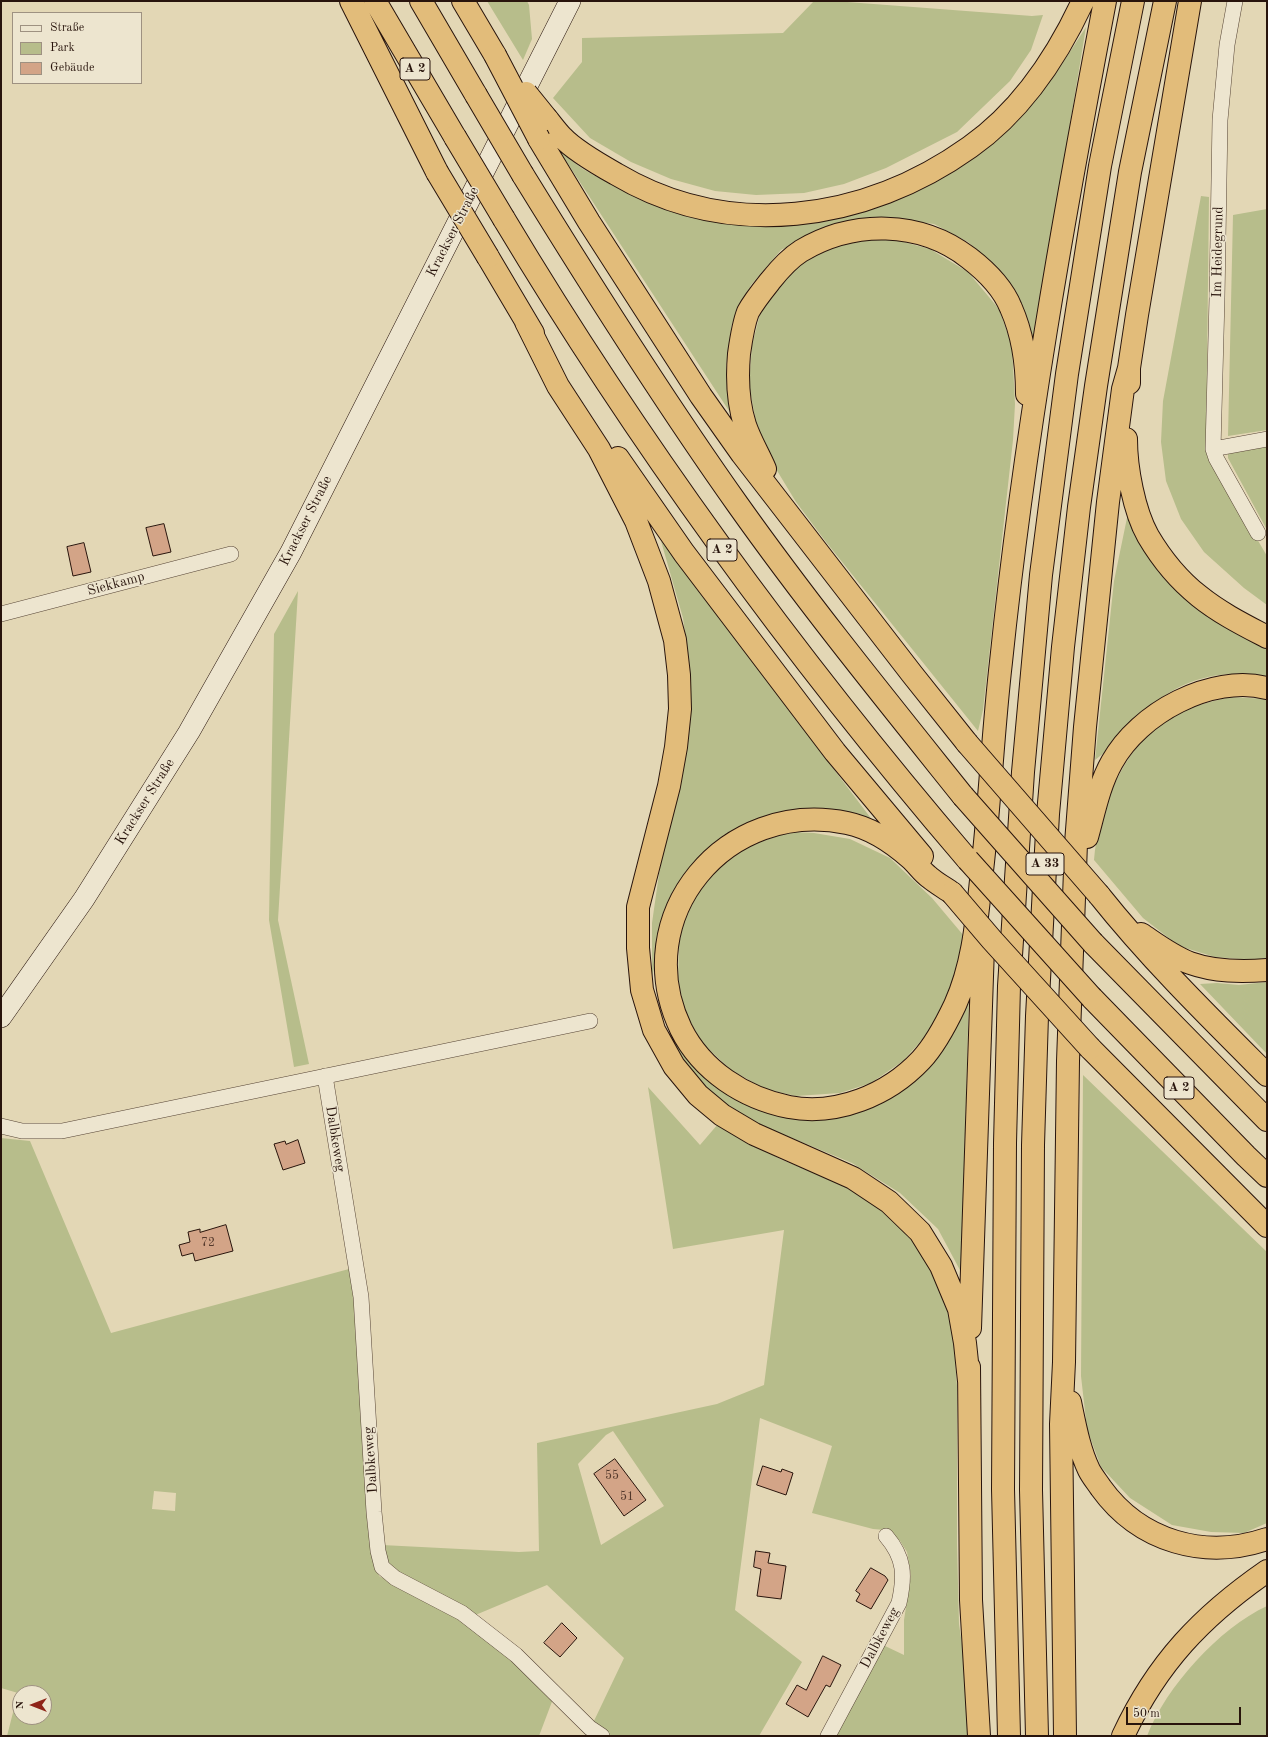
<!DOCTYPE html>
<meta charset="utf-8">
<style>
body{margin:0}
#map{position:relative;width:1268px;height:1737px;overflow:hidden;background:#e3d7b5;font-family:"Old Standard TT",serif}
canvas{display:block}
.frame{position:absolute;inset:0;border:2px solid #28140c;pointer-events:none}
.legend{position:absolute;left:12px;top:12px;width:130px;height:72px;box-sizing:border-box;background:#ede5cf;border:1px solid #9e9181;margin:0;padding:5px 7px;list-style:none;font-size:12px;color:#28140c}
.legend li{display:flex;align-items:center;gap:8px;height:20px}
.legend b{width:20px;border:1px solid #9e9181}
.north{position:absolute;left:12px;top:1685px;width:40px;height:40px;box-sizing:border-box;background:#ede5cf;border:1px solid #9e9181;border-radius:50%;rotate:270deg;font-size:11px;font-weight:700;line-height:16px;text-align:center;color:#28140c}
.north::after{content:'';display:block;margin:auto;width:14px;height:18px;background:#8f2418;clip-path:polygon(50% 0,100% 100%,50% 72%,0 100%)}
.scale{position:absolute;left:1126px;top:1707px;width:115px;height:18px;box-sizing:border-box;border:2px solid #28140c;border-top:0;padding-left:5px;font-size:12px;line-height:14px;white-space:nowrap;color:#28140c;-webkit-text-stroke:3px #ede5cf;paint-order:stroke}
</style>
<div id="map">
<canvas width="1268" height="1737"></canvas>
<div class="frame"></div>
<ul class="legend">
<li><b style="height:5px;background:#ede5cf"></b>Straße</li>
<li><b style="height:11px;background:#b7bd8b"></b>Park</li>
<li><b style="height:11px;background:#d3a487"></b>Gebäude</li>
</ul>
<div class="north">N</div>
<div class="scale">50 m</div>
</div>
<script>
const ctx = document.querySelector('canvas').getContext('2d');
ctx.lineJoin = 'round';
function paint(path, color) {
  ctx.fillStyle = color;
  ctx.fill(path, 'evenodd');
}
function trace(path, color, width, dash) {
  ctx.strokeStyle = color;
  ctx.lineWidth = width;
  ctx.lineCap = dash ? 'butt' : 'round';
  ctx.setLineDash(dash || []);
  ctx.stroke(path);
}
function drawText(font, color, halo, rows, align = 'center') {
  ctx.font = font + ' "Old Standard TT",serif';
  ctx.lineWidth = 3;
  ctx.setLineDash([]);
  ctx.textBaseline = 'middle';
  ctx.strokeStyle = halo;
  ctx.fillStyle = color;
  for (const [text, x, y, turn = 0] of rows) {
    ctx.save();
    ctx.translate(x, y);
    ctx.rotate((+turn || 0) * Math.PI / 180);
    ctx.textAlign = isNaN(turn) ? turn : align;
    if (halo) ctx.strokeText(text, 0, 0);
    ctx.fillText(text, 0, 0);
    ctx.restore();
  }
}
paint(new Path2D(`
 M487,1h40l2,4 3,34 -9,21z
 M814,1h20l198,15 11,-1 -12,35 -21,31 -53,51 -71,36 -42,16 -40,9 -48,2 -41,-4 -44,-12 -40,-17 -41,-24 -37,-40 29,-36v-24l201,-5z
 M1086,27l-52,316 -10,-33 -24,-39 -32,-29 -34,-18 -53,-7 -53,9 -47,24 -30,35 -19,39 -6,42 7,51 -176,-270c8,7 17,16 26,22 13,8 28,14 42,21 12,6 24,14 37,18 86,29 177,20 258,-20 20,-9 40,-20 57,-32 46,-34 79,-82 109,-129z
 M1201,196l8,1 -3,255 61,104v49l-23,-17 -40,-36 -23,-33 -15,-38 -5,-39 2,-41z
 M1267,209v221l-39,6 5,-221z
 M888,238l42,11 38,23 31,37 13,37 3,58 -2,36 -30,270 -5,21 -152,-189 -30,-40 -23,-38 -17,-42 -7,-37 3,-40 8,-31 17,-29 29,-27 40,-15z
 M1267,446v84l-39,-72v-5z
 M1128,513l102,116 37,20v28c-41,-9 -85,1 -117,30 -19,17 -34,38 -55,53l19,-179z
 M661,541l212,280 -35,-10 -27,-3 -28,3 -26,8 -33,16 -23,21 -28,44 -21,76v-53l10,-70 20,-74 7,-64 1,-43 -7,-54z
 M298,591l-20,329 31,144 -15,3 -25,-147 5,-286z
 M1229,697l38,2v259l-14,2 -38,-3 -36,-11 -36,-28 -49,-58c4,-49 30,-113 72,-141 18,-12 42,-16 63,-22z
 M790,832l24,1 36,6 40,19 42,40 32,38 -3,21 -12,39 -20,36 -26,29 -32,22 -31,10 -44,3 -31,-7 -34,-19 -30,-28 -16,-31 -7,-30 1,-38 8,-34 16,-30 26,-27z
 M1267,982v72l-67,-70 17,-1 22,2z
 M969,995l-8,277 -23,-43 -38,-36 -48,-30 -94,-39 -50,-30 -24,-29 -14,-24 8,-1 62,61 129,7z
 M1083,1075l184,177v271l-23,10 -33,-1 -39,-7 -42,-27 -29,-31 -14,-38 -6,-53z
 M648,1087l52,58 18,-21 62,35 80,33 40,33 25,32 27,62 5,67v158l2,80 8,55 3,57h-135l48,-91 21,10v-35l7,-45 -4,-23 -7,-11 -15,-11 -12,-1 -61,-16 20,-67 -72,-28 -25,192 67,52 -43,74h-147l-19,-13 31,-65 -77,-73 -74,31 -75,-41 -11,-10 -5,-20 137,7 20,-1 -2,-108 180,-39 47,-19 20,-155 -111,19zM613,1431l51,75 -63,39 -23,-81 28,-29z
 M1,1138l29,3 81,192 238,-64 7,38 20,255 3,14 71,37 61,45 42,41 -14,37h-532l11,-43 -17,-5zM154,1491l22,2 -1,18 -23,-2zM20,1693h24v24h-24z
 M1267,1606v130h-120c19,-49 72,-108 120,-130z`), '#b7bd8b');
const building = new Path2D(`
 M164,524l7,28 -18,4 -7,-28z
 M84,543l7,29 -18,4 -6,-29z
 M298,1140l7,23 -22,7 -9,-26 11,-3 1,3z
 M226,1225l7,26 -38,10 -2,-8 -11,3 -3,-11 11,-3 -2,-10 12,-3v3z
 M615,1459l31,41 -22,16 -30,-42z
 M763,1466l18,6 1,-3 11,4 -7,22 -29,-10z
 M756,1551l14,2 -2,10 18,3 -5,33 -24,-3 4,-27 -7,-2z
 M871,1568l14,8 3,4 -17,29 -15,-8 4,-7 -4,-3z
 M562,1623l15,15 -17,19 -16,-14z
 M823,1656l18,9 -11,22 -4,-2 -18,32 -22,-13 11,-19 9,5z`);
paint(building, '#d3a487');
trace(building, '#28140c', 1);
const street = new Path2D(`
 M1235,1l-8,44 -7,75 -3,178 -4,151 3,9 42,75
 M1213,449l54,-10
 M1,614l230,-60
 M325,1076l36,221 13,215 4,39 4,16 13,11 67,35 54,42 74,73 12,8
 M1,1126l21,5h40l528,-110
 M828,1736l71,-133c6,-27 6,-45 -13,-67`);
const secondary = new Path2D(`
 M1,1017l83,-118 105,-167 102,-180 279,-551`);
const highway = new Path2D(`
 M351,1l86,171
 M375,1l80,136
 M421,1l55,94
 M463,1l32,54
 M547,119c5,6 10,13 15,18 12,13 38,28 54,37 113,67 249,48 354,-27 51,-36 87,-90 113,-146
 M539,139l50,83 112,174 41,58 170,220 55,69
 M523,175c69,112 139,223 215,330 71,100 149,196 225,291
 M504,219c136,227 292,440 464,641
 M488,257l45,76
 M526,322l32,64 41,63 37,72 23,60 16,59 4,35 1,34 -4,38 -7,39 -31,121v41l4,42 12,40 20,36 24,29 24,20 32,19 99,44 36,24 31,30 21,34 18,43 6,34 4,38
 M1129,383v-15l8,-53 53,-314
 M1126,439c0,29 8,72 22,97 13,22 32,45 51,60 21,17 45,29 68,41
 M618,458l66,95 151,199 87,104
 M765,469c-6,-14 -15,-29 -20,-44 -7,-22 -8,-48 -6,-71 2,-14 4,-29 9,-42 6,-11 15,-22 23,-32 8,-10 19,-22 30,-29 52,-31 119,-31 168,7 17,13 34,30 42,50 12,27 16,57 16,86
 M1087,837c7,-25 12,-52 25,-75 27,-49 99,-88 155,-74
 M952,893c-7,-5 -16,-10 -23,-16 -7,-5 -12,-13 -19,-19 -19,-17 -39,-30 -63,-35 -121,-25 -220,93 -166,206 21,42 63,69 108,78 48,9 99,-12 132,-47 14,-15 25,-36 34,-55 19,-42 22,-88 27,-134 8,-69 11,-140 19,-209 23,-222 62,-442 104,-661
 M1099,895c51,64 110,122 168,180
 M1141,934c15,10 32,23 49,29 25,9 51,9 77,7
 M1093,943l174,177
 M1092,998l154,158 21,20
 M1090,1048l177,178
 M970,1328l13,-381
 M969,1367l2,233 8,136
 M1070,1402c5,24 9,47 19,68 3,6 8,12 12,18 39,54 104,72 166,51
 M1009,1736l-6,-247 2,-346 4,-157 14,-214 18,-197 26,-201 33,-208 33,-165
 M1037,1736l-6,-246 2,-345 4,-129 11,-202 15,-167 16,-140 17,-121 34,-214 35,-171
 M1065,1736l-4,-312 3,-62 4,-301 8,-218 9,-116 23,-225 15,-113 6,-21
 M1123,1736c34,-73 79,-120 144,-165`);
trace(street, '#574536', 16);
trace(secondary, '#28140c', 22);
trace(highway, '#28140c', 24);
trace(street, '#ede5cf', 15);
trace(secondary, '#ede5cf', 21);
trace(highway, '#e2bc7a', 22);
const highwayBridge = new Path2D(`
 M495,55l44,84
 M526,93l21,26
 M476,95l47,80
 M455,137l49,82
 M437,172l51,85
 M967,743l132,152
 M963,796l130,147
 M968,860l124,138
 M952,893l40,47 98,108`);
trace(highwayBridge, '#28140c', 24, []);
trace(highwayBridge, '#e2bc7a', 22);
drawText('12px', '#53382b', null, [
 ["72",208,1243],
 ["55",612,1476],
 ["51",627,1497]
]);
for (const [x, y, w] of [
 [415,69,30],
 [722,550,30],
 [1045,864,38],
 [1179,1088,30]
]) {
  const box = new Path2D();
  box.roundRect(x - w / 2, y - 11, w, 22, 3);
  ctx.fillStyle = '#ede5cf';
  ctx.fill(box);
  trace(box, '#28140c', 1);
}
drawText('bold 13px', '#28140c', null, [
 ["A 2",415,69],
 ["A 2",722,550],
 ["A 33",1045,864],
 ["A 2",1179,1088]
]);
drawText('14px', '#28140c', '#ede5cf', [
 ["Krackser Straße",453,232,-63],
 ["Im Heidegrund",1218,252,-89],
 ["Krackser Straße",306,521,-63],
 ["Siekkamp",116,584,-15],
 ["Krackser Straße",145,802,-58],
 ["Dalbkeweg",335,1139,81],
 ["Dalbkeweg",371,1460,-94],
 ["Dalbkeweg",880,1638,-62]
]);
</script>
